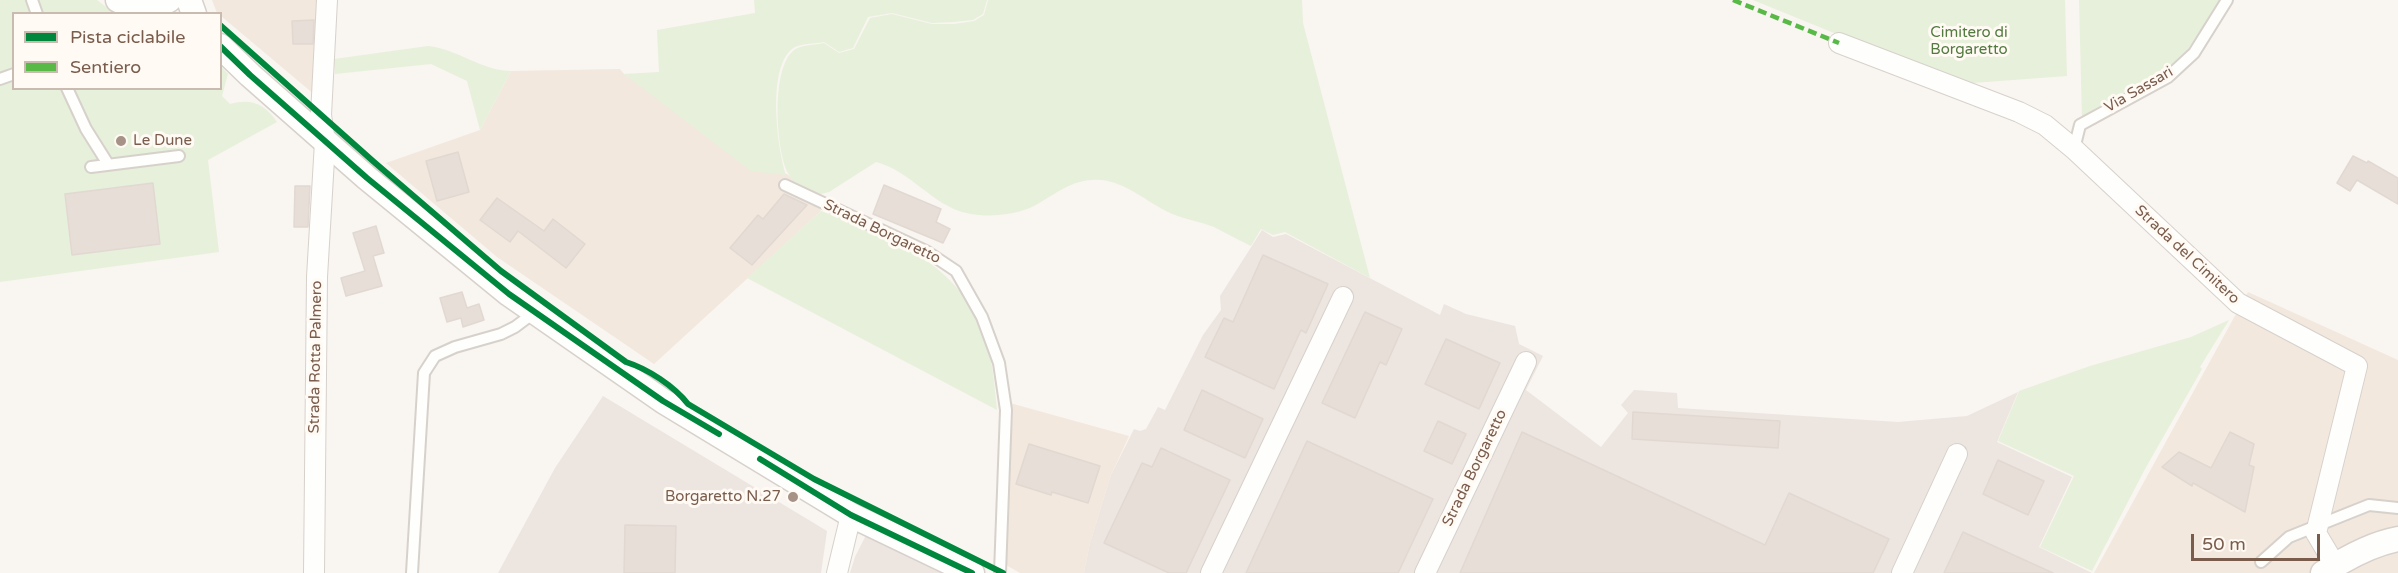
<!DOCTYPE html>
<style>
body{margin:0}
#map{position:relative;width:2398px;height:573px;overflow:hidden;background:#f9f5f0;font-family:"Varela Round",sans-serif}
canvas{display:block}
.legend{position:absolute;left:12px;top:12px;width:210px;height:78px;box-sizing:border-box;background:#fffaf3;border:2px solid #cabbb1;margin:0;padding:8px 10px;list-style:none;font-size:18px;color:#7a5c4d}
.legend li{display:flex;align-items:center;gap:12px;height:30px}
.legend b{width:30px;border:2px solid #cabbb1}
.scale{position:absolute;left:2191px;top:534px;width:129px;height:27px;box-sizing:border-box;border:3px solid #7a5c4d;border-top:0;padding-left:8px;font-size:18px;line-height:21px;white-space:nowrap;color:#7a5c4d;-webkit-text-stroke:4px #fffaf3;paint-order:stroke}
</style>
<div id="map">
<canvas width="2398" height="573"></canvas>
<ul class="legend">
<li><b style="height:8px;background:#00873e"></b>Pista ciclabile</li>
<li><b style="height:8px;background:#58b947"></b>Sentiero</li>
</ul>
<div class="scale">50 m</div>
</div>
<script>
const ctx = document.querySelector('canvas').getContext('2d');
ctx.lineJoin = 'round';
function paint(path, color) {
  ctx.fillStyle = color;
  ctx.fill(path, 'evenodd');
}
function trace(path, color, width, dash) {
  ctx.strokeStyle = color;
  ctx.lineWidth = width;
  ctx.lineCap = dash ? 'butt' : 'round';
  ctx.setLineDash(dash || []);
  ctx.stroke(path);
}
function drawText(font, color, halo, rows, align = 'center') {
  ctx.font = font + ' "Varela Round",sans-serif';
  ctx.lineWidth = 6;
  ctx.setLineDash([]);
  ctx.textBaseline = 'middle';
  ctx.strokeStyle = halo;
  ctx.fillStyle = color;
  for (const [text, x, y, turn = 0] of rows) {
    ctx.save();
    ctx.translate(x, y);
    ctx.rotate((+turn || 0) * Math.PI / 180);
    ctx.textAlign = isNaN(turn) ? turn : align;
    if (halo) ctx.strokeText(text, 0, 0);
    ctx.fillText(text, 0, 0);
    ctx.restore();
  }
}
paint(new Path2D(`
 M212,0h109l-6,95 -94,-79 -1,-2 -3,-1z
 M620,69l4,5 151,99 12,1 26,22 8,15 -167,153 -157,-107 -111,-94 94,-33 31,-59z
 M2248,292l150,68v213h-304z
 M1010,403l119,33 -18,39 -21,68 -6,30h-64l-14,-8z`), '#f2e8de');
paint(new Path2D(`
 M1262,230l11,7 13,-3 154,81 4,-11 22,10 49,12 4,18 24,12 -17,34 75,57 27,-34 -7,-8 13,-15 43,3 1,15 220,14 69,-6 51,-24 -21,50 75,35 -33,70 53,26h-1008l6,-30 21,-68 23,-46 6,2 6,-2 12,-22 7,3 38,-75 18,-25 -1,-14z
 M603,396l224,135 -6,42h-323l57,-105z
 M867,533l83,40h-100l5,-16z`), '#ede5e0');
paint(new Path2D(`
 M0,0h97l17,13 -100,1v74h206l1,-22 7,8 -6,22 8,8c21,-6 35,0 47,18l-69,38 11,92 -219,30z
 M754,0h233l-4,14 -10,6 -19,2 -22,1 -40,-10 -24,4 -15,31 -14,4 -15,-10c-9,2 -25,1 -32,7 -25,20 -15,98 -6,126l-35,-4 -127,-97 35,-2 -2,-42 98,-17z
 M988,0h314l1,23 67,255 -85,-46 -12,3 -12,-6 -10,17c-13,-6 -25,-13 -37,-19 -15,-6 -33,-8 -48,-16 -24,-12 -45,-33 -74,-31 -23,1 -39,16 -58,26 -18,9 -48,12 -68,7 -34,-8 -55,-42 -90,-51l-47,30 -16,4c-8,-6 -22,-14 -26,-25 -11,-24 -16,-101 6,-120 6,-6 22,-6 31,-8l15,10 15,-4 16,-31 22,-4 40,10h22l20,-3 10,-6z
 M1753,0h312l2,76 -108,8z
 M2079,0h142l-33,49 -22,20 -75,42 -9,8z
 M428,46c30,3 54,25 83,25l-31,59 -13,-49 -36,-17 -96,10 -1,-15z
 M821,211c60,22 129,48 158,110 13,28 15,59 18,89l-250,-132z
 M2229,320l-29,47 2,2 -57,100 -53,102 -52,-24 34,-71 -76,-35 21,-50 71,-25 101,-29z`), '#e7f0db');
const building = new Path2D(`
 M314,20l-1,24h-20l-1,-23z
 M458,152l11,40 -32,9 -11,-40z
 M2353,156l14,7 1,-2 30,17v26l-41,-24 -7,11 -13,-8z
 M153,183l7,61 -88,11 -7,-61z
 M884,185l57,24 -5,13 14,7 -7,14 -70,-29z
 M295,186h15l-2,41h-14z
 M784,194l23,11 -55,60 -22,-17 28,-33 5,4z
 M497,198l47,33 9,-12 32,25 -19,24 -48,-37 -8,11 -30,-22z
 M376,226l8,27 -11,3 9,30 -36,10 -5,-18 24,-7 -12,-38z
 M1263,255l65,29 -22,49 -5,-3 -27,59 -69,-32 19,-39 9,4z
 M462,292l5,16 12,-4 5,16 -21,7 -2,-9 -14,4 -7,-24z
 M1365,312l37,17 -16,36 -6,-3 -25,56 -33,-15z
 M1446,339l54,24 -21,46 -54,-25z
 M1202,390l61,29 -18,39 -61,-28z
 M1633,412l147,9 -2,27 -146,-9z
 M1438,421l28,13 -14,30 -28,-13z
 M1522,432l243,113 24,-52 100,46 -16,34h-413z
 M2230,432l24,12 -5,21 5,2 -9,45 -52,-29 -1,3 -30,-19 17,-15 32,16z
 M1307,441l126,58 -35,74h-152z
 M1029,444l71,22 -12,37 -36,-11 -1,3 -35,-11z
 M1161,448l69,32 -44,93h-17l-65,-30 38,-80 10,4z
 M1998,460l46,21 -16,34 -45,-21z
 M625,525l51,1 -1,47h-51z
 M1963,532l90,41h-109z`);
paint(building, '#e6ded7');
trace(building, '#e2d8d2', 1.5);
const service = new Path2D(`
 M32,0l5,14
 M0,79l14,-5
 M67,88l19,41 22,35
 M2074,149l6,-24 88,-48 26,-24 33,-53
 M91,167l88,-11
 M785,185l141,66 30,20 26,46 17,46 7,47 -6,163
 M2261,562l28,-25 80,-32 29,3
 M412,573l12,-200 11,-17 20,-9 46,-13 14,-7 20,-15`);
const minor = new Path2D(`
 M1839,43l180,69 26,13 29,24 164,154 119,63 -41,167 19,32
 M314,573l3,-296 8,-135 -4,-27 6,-115
 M837,573l14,-58
 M1211,573l132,-276
 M1425,573l101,-211
 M1902,573l55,-119`);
const tertiary = new Path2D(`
 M118,0c17,10 34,11 51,0
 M189,0l5,14
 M220,46l30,29 117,103 142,116 154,107 188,114 121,58
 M2323,573c23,-15 48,-29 75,-34`);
trace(service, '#d7d1cb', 14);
trace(minor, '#d7d1cb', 22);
trace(tertiary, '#d7d1cb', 27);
trace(service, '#fefefd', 10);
trace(minor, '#fefefd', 20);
trace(tertiary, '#fefefd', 24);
trace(new Path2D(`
 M1733,0l106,43`), '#58b947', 4.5, [9, 4.5]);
trace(new Path2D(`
 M220,25l154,137 127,109 125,91c22,7 48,24 62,42l126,75 189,94
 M220,46l30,29 117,103 142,116 154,107 56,33
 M760,459l91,56 121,58`), '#00873e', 6);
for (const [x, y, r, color] of [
 [121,141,6,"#a69286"],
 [793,497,6,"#a69286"]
]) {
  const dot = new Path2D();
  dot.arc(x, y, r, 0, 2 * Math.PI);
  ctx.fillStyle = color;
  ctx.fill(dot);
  trace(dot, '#fffaf3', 2);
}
drawText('15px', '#537a41', '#fffaf3', [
 ["Cimitero di",1969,33],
 ["Borgaretto",1969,50]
]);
drawText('15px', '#7a5c4d', '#fffaf3', [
 ["Via Sassari",2139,90,-30],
 ["Strada Borgaretto",882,232,26],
 ["Strada del Cimitero",2187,255,43],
 ["Strada Rotta Palmero",316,357,-89],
 ["Strada Borgaretto",1475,468,-64]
]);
drawText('15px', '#7a5c4d', '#fffaf3', [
 ["Le Dune",133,141],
 ["Borgaretto N.27",781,497,"right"]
], 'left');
</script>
